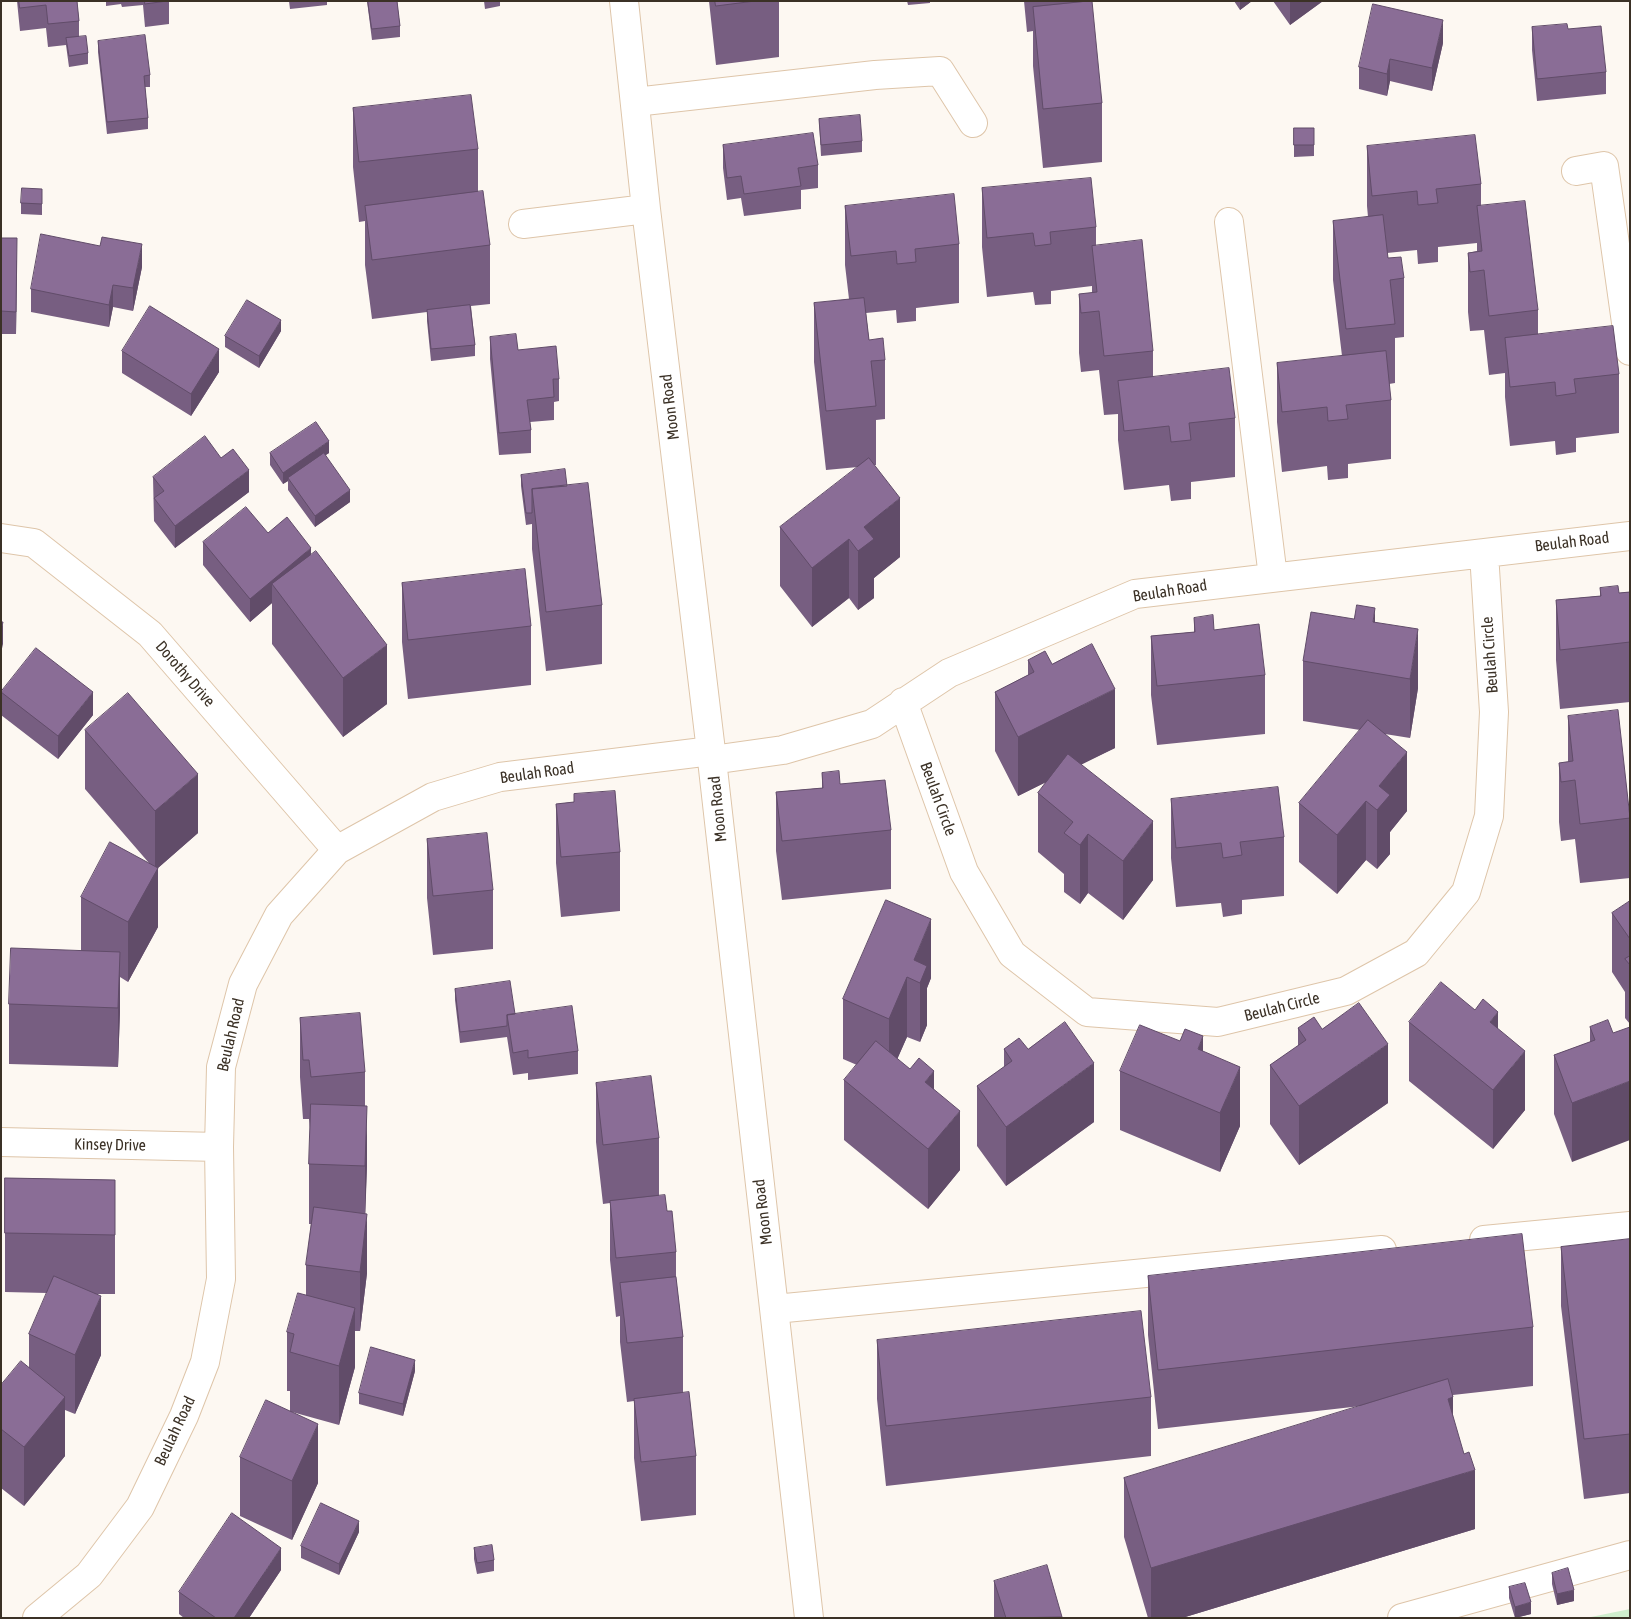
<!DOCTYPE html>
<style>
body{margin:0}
#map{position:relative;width:1631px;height:1619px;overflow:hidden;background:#fdf8f2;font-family:"Asap Condensed",sans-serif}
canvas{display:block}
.frame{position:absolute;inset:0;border:2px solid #3b3126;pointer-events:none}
</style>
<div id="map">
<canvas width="1631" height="1619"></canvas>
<div class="frame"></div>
</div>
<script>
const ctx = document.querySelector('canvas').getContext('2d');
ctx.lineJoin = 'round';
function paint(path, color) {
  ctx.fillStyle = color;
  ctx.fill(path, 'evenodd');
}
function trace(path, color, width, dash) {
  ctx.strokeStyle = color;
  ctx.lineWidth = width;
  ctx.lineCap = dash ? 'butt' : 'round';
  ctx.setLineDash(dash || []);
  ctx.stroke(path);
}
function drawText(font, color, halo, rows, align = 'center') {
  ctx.font = font + ' "Asap Condensed",sans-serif';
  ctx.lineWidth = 5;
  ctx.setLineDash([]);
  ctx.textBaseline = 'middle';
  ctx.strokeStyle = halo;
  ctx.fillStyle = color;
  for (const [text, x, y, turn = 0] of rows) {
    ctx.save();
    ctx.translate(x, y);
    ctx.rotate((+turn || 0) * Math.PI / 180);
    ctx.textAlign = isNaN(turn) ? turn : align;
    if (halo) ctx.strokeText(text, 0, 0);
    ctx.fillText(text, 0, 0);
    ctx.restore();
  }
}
paint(new Path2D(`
 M1630,1609v9h-44z`), '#d0eecd');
const minor = new Path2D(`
 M624,1l22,208 65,542 98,867
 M635,102l240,-27 65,-4 33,52
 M1576,171l28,-5 26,185
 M1229,222l44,355
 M523,224l123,-15
 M1,538l33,5 116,91 187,216
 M903,702l61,170 48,82 75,58 131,10 128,-31 70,-38 50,-61 23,-76 5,-104 -10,-159
 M712,760l71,-10 89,-26 77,-51 186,-79 495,-58
 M1,1142l218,5
 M1484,1240l146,-14
 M775,1309l607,-59
 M37,1618l52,-43 51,-68 44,-91 21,-54 16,-83 -2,-132 2,-80 22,-83 36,-69 58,-65 96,-53 67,-20 211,-26
 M1402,1618l228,-63`);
trace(minor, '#dec5a9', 30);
trace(minor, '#fff', 28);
paint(new Path2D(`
 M17,1h60l2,20v16l9,16v11l-19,3 -3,-22 -18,2 -2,-19 -26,3z
 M106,1h63v23l-24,3 -2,-22 -21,2 -1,-3 -15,2z
 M289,1h38v4l-37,4z
 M367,1h30l3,25v11l-28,3z
 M484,1h16v5l-15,3z
 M709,1h70v56l-63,8z
 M907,1h23v2l-22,2z
 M1024,1h63l15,102v59l-59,6 -10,-102v-35l-6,1z
 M1234,1h18l-12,9z
 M1273,1h50l-33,24z
 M1532,27l36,2 38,43v22l-69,7 -5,-51z
 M98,41l52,34v12h-5l3,31v11l-41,5 -9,-82z
 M1443,43l-11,48 -42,-10 -3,15 -28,-7v-22z
 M353,108l125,41v43l12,53v59l-19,2 4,39v11l-44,5 -4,-40v-9l-55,7 -7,-54v-44l-6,1 -6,-55z
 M819,119l43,22v11l-41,4z
 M1294,128h20v28l-20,1z
 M723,145l95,20v23l-17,2v19l-57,7 -3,-18 -14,2 -4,-32z
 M1367,146l114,38v22l57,104v24l81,40v59l-43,5v14l-20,3 -1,-14 -45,5 -5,-49v-24l-16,2 -5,-45 -14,1 -2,-19v-59l9,-2v-8l-39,4v15l-20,2 -1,-14 -30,3 1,5 16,20v59l-9,1v45l-6,1 2,16v59l-43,5v14l-20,2 -1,-14 -45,6 -5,-50v-59l65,-7 -9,-76v-59l35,-4 -1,-11z
 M982,188l114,39v19l57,105v26l82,41v59l-44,5v17l-20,2 -2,-16 -45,5 -6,-50v-26l-14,1 -5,-45 -18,2 -2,-19v-59l13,-1v-7l-41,5v13l-16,1 -2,-13 -46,5 -5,-50z
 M42,200v15l-21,-1v-11z
 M845,206l114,38v59l-43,5v13l-19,2 -1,-13 -30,3 3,27 16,20v59l-9,1v45h-2l26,92 -26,21v20l-16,12 -9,-12 -37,29 -32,-41v-59l78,-60 -32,3 -12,-108v-59l35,-4 -4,-34z
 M1,238l16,23 -1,73h-15z
 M142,267l-9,44 -20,-4 -4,20 -78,-15v-23z
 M281,331l-22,37 -34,-21v-11z
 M490,337l28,13 41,29v22l-5,1v18l-24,2 1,8v23l-32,2 -9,-96z
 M122,351l97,21 -28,44 -69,-43z
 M270,453h59l-4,2 25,47 -35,25 -27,-37v-9l-5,3 -13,-19z
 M221,458l28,34 -74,56 -21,-27 -1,-44z
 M521,475l46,11 35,119v59l-56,7 -14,-122v-25l-6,1 -5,-39z
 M268,533l43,22 76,149 -44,33 -71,-93v-41l-22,19 -47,-57v-23z
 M402,583l129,43v59l-123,14 -6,-57z
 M1600,588l19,5 11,-1v110l-70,7 -4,-49v-60l44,-4z
 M1194,618l20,12 51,45v59l-108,11 -6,-50v-59l43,-4z
 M1375,622l43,66 -8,50 -25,-4 22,77 -17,21v22l-13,15 -11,-9 -29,34 -38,-32v-59l61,-73 -57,-9v-60z
 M1028,660l24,4 63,84 -34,16 72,116 -30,40 -35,-27 -8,11 -16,-12v-18l-26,-22v-59l8,-11 -28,14 -23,-45v-59l33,-17z
 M1,692l92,23 -35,44 -57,-44z
 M1568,716l62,102v60l-50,5 -5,-44 -14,2 -2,-19v-59l9,-1z
 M85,730l113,103 -40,35v59l-30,55 -8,-5v34l-2,56 -109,-3v-60l72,-53v-54l68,-34 -64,-74z
 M822,773l18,11 51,46v59l-109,11 -6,-49v-59l46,-4z
 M574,794l46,58v59l-59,6 -5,-54v-59l18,-2z
 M1171,799l113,38v59l-42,4v14l-19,3 -2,-14 -45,4 -5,-49z
 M427,839l66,51v59l-60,6 -6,-57z
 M886,900l45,78 -4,10v37l-7,17 -13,-5 -10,22 37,30 26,81 -32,39 -84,-69v-60l13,-15 -14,-6v-60z
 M1630,901v123l-5,-6v-26l-13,-20v-59z
 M455,989l60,25 63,37v23l-50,6v-7l-15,2 -6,-38 -47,6 -5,-43z
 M300,1018l65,54v34l2,59 -2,48 2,60 -7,58h-5v36l-16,58 -47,-13 26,71 -26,57 -52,-24v-59l50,-46v-20h-3v-59l19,-37v-30l5,-41h-2v-60l1,-36 -1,-9h-6l-3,-42z
 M1608,1020l-36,142 -18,-48v-59l36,-13v-15z
 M1409,1022l89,7 27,81 -32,39 -84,-68z
 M1298,1028l24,1 66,74 -89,62 -29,-41v-59l28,-19z
 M1004,1049h24l66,73 -88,64 -29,-40v-60l27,-19z
 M1203,1052l37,74 -20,46 -100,-42v-59z
 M596,1083l63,55v58l8,15 9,41v26l7,59v56l13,63v59l-55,6 -7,-63v-57l-7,1 -7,-60v-26l-4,1 -6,-57v-57l-7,1 -7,-62z
 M5,1178l110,2v114h-20l6,61 -26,59 -10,-4v46l-41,50 -23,-18v-103l28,-18v-33l18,-41 -42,-1z
 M1630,1239v254l-46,6 -23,-193v-59z
 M1148,1276l385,51v59l-80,9v23l22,111 -293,89h-34l-24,-81v-59l237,-72 -203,23 -10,-94z
 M877,1340l274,57v59l-265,30 -9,-87z
 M415,1371l-12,45 -44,-12v-11z
 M359,1532l-20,43 -38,-17v-12z
 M474,1548l20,12v11l-17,3 -3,-15z
 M281,1570l-32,48h-65l-5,-4v-22z
 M1552,1573l22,28 -17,4 -5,-21z
 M994,1581l68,37h-68z
 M1509,1587l22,27 -16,4 -6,-20z`), '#775e81');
paint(new Path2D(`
 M1240,1h12l-12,9z
 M1291,1h32l-33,24v-23z
 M1443,20v23l-11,48v-23z
 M1390,59v22l-3,15v-22z
 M17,238v23l-1,73v-22z
 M142,244v23l-9,44v-23z
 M113,285v22l-4,20v-22z
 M281,320v11l-22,37v-12z
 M219,349v23l-28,44v-22z
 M329,441v12l-40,27 -1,-2v3l-5,3v-11z
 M249,470v22l-74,56v-22z
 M350,490v12l-35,25v-11z
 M900,498v59l-26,21v20l-16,12v-59l6,-24z
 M849,539v59l-37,29v-59z
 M311,548v22l-39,14v19l-22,19v-23z
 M1375,608v59l-2,-45z
 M3,622v22l-2,9v-23z
 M1418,629v59l-8,50v-59z
 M387,645v59l-44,33v-59z
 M1115,689v59l-97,48v-59z
 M93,692v23l-35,44v-23z
 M1407,752v59l-17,21v22l-13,15v-59l2,-24z
 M198,774v59l-40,35v59l-30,55v-60l27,-52v-59z
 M1366,801v59l-29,34v-59z
 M1153,821v59l-30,40v-59z
 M1088,834v59l-8,11v-59z
 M931,919v59l-4,10v37l-7,17v-59l-6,-23z
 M120,952v59l-2,56v-59z
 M907,977v60l-18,41v-59z
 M1498,1012v59l-8,-49z
 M1203,1036v59l-5,-46z
 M1388,1044v59l-89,62v-59z
 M1525,1051v59l-32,39v-59z
 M1094,1063v59l-88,64v-59z
 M1240,1067v59l-20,46v-59z
 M934,1071v59l-9,-48z
 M1630,1081v59l-58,22v-59z
 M367,1106v59l-2,60v-59z
 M960,1111v59l-32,39v-60z
 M367,1214v59l-7,58v-59z
 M101,1296v59l-26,59v-59z
 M355,1308v59l-16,58v-59z
 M415,1360v11l-12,45v-12z
 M65,1397v59l-41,50v-59z
 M1453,1397v59l-5,-57z
 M318,1424v59l-26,57v-59z
 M1475,1470v59l-293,89h-31v-50z
 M359,1521v11l-20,43v-11z
 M281,1548v22l-32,48h-15z
 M1574,1590v11l-17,4v-11z
 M1531,1602v12l-16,4v-11z`), '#614c69');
const building = new Path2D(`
 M19,1h58l2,20 -31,3 -2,-19 -26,3z
 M145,1h22l-22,3z
 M368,1h29l3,25 -28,3z
 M715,1h40l-39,5z
 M1092,1l10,102 -59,6 -10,-102z
 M1373,4l70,16 -11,48 -42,-9 -3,15 -28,-7z
 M1567,24l1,5 33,-3 5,46 -69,7 -5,-52z
 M145,35l5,40 -6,1 4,42 -41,4 -9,-81z
 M86,36l2,17 -19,3 -3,-18z
 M471,95l7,54 -119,13 -6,-54z
 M860,115l2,26 -41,4 -2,-26z
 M1294,128h20v17h-20z
 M813,133l5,32 -20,3 3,18 -57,8 -3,-18 -14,2 -4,-33z
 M1475,135l6,49 -45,5 2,14 -20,2 -1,-14 -45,5 -5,-50z
 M1091,178l5,49 -46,5 1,12 -16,2 -2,-13 -46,5 -5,-50z
 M22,188l20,1v15l-21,-1z
 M483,191l7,54 -118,15 -7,-54z
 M954,194l5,50 -44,5 1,13 -19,2 -1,-13 -45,5 -6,-50z
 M1525,201l13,109 -49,6 -5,-46 -14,2 -2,-19 14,-2 -5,-45z
 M1383,215l5,43 13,-1 3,21 -14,2 5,44 -49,5 -13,-108z
 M41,234l59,12 2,-9 40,7 -9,44 -20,-3 -4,20 -78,-16z
 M1,238h16l-1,74 -15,-1z
 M1142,240l11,111 -49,5 -5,-45 -18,2 -2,-19 18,-2 -5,-46z
 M864,298l5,42 14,-2 2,22 -14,1 5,45 -50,5 -12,-108z
 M247,300l34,20 -22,36 -34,-20z
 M470,305l5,40 -44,4 -4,-39z
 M150,306l69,43 -28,45 -69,-43z
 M1613,326l6,48 -45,5 2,14 -20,3 -1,-14 -45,5 -5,-49z
 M516,334l2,16 38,-4 3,33h-6l1,18 -27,3 4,30 -32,3 -9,-96z
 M1386,351l5,49 -45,5 2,14 -20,2 -1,-14 -45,5 -5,-49z
 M1229,368l6,50 -46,5 2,17 -20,2 -2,-16 -45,5 -6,-50z
 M316,422l13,19 -46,32 -13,-20z
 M205,436l16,22 12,-9 16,21 -74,56 -21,-28 10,-7 -11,-14z
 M324,453l26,37 -35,26 -27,-38z
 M869,458l31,40 -36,29 10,12 -16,12 -9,-12 -37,29 -32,-41z
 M565,469l2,17 -35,3v24h-6l-5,-38z
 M588,483l14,122 -56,7 -14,-123z
 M246,507l22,26 19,-16 24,31 -61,51 -47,-57z
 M316,551l71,94 -44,33 -71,-94z
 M525,569l6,57 -123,14 -6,-57z
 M1618,586l1,7 11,-1v50l-70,8 -4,-50 45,-4 -1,-8z
 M1357,605l18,3 -2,14 45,7 -8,50 -107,-18 8,-49 43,7z
 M1213,615l1,15 45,-6 6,51 -108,11 -6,-50 44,-4 -1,-14z
 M1,622h2l-2,8z
 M1092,644l23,45 -97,48 -23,-45 39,-20 -6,-12 17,-9 7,13z
 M36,648l57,44 -35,44 -57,-44z
 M128,693l70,81 -43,37 -70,-81z
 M1618,710l12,108 -50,6 -5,-44 -14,2 -2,-19 14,-2 -5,-45z
 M1368,720l39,32 -28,34 11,9 -13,15 -11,-9 -29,34 -38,-32z
 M1068,754l85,67 -30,40 -35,-27 -8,11 -16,-12 9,-11 -35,-29z
 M839,771l1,13 45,-4 6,50 -109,11 -6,-49 47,-4 -1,-15z
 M1278,787l6,50 -44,5 2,13 -19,3 -2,-15 -45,5 -5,-49z
 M615,791l5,61 -59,5 -5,-53 18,-2v-8z
 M487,833l6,57 -60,6 -6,-57z
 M110,842l48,26 -30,54 -47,-25z
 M886,900l45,19 -17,41 13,6 -7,17 -13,-6 -18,42 -46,-20z
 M1630,901v38l-18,-26z
 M11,948l109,4 -2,56 -109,-4z
 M1630,956v9l-5,-6z
 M510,981l5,33 -8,1v11l-47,6 -5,-43z
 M1441,982l34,28 8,-11 15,13 -8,10 35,29 -32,39 -84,-68z
 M1359,1003l29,41 -89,62 -29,-41 36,-25 -8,-12 16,-11 8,12z
 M572,1006l6,45 -50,7v-8l-15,3 -6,-38z
 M360,1013l5,59 -54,5 -2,-17h-6l-3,-42z
 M1608,1020l5,13 17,-6v54l-58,22 -18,-48 41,-15 -5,-13z
 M1065,1022l29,41 -88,64 -29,-41 35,-25 -8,-12 15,-11 9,11z
 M1140,1025l40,16 5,-12 18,7 -5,13 42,18 -20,46 -100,-42z
 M876,1041l34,28 9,-11 15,13 -9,11 35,29 -32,38 -84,-69z
 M651,1076l8,62 -56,7 -7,-62z
 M311,1104l56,2 -2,60 -56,-2z
 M5,1178l110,2v55l-110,-2z
 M665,1195l2,16h5l4,41 -60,6 -6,-57z
 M314,1207l53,7 -7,58 -54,-7z
 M1522,1234l11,93 -375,43 -10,-94z
 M1630,1239v195l-46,5 -23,-192z
 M54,1276l47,20 -26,59 -46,-21z
 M676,1277l7,60 -56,6 -7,-60z
 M298,1293l57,15 -16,58 -49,-14 4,-18 -7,-2z
 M1141,1311l10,86 -265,29 -9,-86z
 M371,1347l44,13 -12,44 -44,-11z
 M21,1361l44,36 -41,50 -23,-18v-44z
 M1448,1379l5,18 -5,2 16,55 5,-2 6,18 -324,98 -27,-90z
 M689,1392l7,64 -55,6 -7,-63z
 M266,1400l52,24 -26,57 -52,-24z
 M321,1503l38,18 -20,43 -38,-18z
 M232,1513l49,35 -47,70h-18l-37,-26z
 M492,1545l2,15 -17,3 -3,-15z
 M1047,1565l15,52 -56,1 -12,-37z
 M1568,1568l6,22 -17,4 -5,-21z
 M1525,1583l6,19 -16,5 -6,-20z`);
paint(building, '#8a6d96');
trace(building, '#614c69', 1);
drawText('16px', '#3b3126', '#fff', [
 ["Moon Road",670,407,-97],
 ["Beulah Road",1572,542,-7],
 ["Beulah Road",1170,591,-9],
 ["Beulah Circle",1490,655,-94],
 ["Dorothy Drive",185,674,49],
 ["Beulah Road",537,773,-8],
 ["Beulah Circle",938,799,70],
 ["Moon Road",718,809,-96],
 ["Beulah Circle",1282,1007,-14],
 ["Beulah Road",231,1035,-77],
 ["Kinsey Drive",110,1145,1],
 ["Moon Road",763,1212,-97],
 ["Beulah Road",175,1431,-65]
]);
</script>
